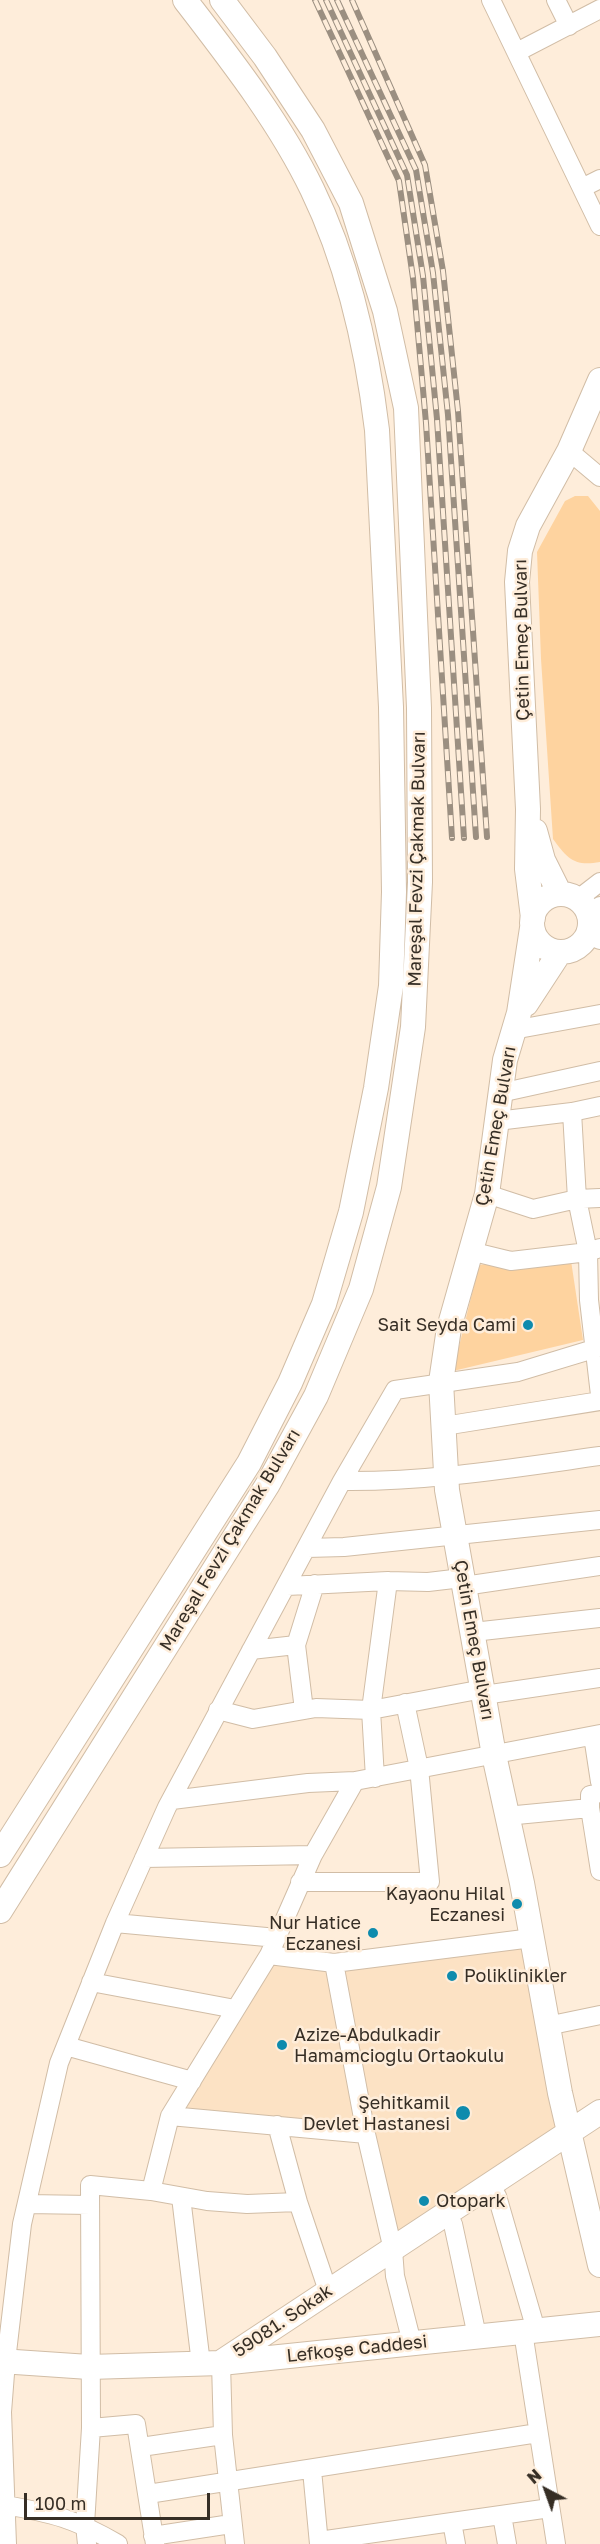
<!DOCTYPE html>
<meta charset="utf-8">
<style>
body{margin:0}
#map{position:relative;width:600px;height:2544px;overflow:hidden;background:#feedda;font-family:"Golos Text",sans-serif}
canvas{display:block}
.north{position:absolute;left:516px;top:2460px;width:60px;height:60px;-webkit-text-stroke:4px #feedda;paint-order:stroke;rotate:319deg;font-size:16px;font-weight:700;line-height:24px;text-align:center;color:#362e25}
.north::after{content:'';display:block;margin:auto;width:21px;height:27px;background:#362e25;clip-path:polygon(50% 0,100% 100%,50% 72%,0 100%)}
.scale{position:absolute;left:24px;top:2493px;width:186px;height:27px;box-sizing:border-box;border:3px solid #362e25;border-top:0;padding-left:8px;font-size:18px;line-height:21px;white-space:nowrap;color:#362e25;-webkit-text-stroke:4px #feedda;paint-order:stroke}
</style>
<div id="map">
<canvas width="600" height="2544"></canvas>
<div class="north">N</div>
<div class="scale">100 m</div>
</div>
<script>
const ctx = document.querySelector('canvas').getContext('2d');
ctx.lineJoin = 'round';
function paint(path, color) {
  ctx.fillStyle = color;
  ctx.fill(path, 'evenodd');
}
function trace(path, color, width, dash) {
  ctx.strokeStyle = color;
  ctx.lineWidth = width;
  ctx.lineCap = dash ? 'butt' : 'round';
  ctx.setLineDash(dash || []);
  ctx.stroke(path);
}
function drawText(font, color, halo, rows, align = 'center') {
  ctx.font = font + ' "Golos Text",sans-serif';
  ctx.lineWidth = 5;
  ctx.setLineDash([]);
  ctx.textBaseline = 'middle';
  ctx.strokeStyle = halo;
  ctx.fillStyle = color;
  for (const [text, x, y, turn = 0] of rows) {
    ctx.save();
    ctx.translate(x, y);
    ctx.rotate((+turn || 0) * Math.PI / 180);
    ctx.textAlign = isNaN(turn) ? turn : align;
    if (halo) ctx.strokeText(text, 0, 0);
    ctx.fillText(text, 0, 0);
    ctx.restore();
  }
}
paint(new Path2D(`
 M532,1938l37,195 -176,117 -27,-116 -196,-18 99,-161 65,8z`), '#fce2c4');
paint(new Path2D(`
 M575,496h13l12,15v351c-26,5 -33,-4 -47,-23l-12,-180 -4,-107 28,-51z
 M570,1254l13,86 -130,31 26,-106z`), '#fed39f');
const minor = new Path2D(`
 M491,0l109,226
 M556,0l13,26
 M517,52l83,-43
 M582,188l18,-9
 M569,451l31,26
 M578,899l22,-17
 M589,914l11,-8
 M588,935l12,5
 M513,1030l87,-16
 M500,1093l100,-22
 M572,1112l5,87 11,53 1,48 11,95
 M497,1121l75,-9 28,-6
 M487,1194l46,15 44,-10 23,-1
 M470,1251l41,10 77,-9 12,-4
 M444,1426l156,-25
 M342,1481c87,1 172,-13 258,-25
 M307,1548l37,-1 256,-27
 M287,1586l101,-5 40,1 34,-4
 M464,1586l136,-20
 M473,1632l127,-14
 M296,1645l19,-61
 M251,1650l45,-5 8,65
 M484,1695l116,-17
 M218,1710l35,9 63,-11 55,2 112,-21
 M593,1736l7,46
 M375,1778l-4,-68 17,-129
 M600,1793l-10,2v13l10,63
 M172,1800l136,-17 47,-2 245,-47
 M506,1816l84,-8
 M144,1858l169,-3
 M300,1882h130l-11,-114 -14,-65
 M115,1923l162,15
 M269,1955l65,8 198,-25
 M334,1963l32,171 27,116 2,26 17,67
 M91,1982l144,27
 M547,2026l53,-11
 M66,2046l126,35
 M170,2116l196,18
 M277,2125l21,77 30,89
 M151,2191l19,-75 99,-161 44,-100 42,-74
 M497,2196l39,134
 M181,2197l20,167
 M27,2204l63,1
 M453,2224l24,112
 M523,2332l33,212
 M221,2363l2,72 12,109
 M91,2428l45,-4 19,120
 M141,2447l82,-12
 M312,2470l7,74
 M148,2494l390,-61
 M4,2505c49,8 71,14 114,39
 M502,2515l5,29
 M452,2522l4,22
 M153,2536l78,-12
 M319,2541l231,-33
 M7,2544l-5,-132 4,-51 16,-137 37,-161 56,-140 52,-116 175,-326 53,-91 123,-18 82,-25
 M87,2544l-2,-19 6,-97 -1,-243 61,6 56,10 40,3 51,-2`);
const major = new Path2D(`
 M535,831l8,29 17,34
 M532 923a29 29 0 1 1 58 0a29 29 0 1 1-58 0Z
 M533,918l-6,-49 1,-60 -11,-227 3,-31 8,-25 41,-75 31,-71
 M532,928l-13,85 -14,47 -18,134 -38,134 -8,54 6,108 47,265 28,128 38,210 40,172
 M526,1004l34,-52
 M0,1855l249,-392 41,-80 34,-79 27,-92 25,-124 15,-102 3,-94 -3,-185 -14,-277c-10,-83 -28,-165 -65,-241 -33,-68 -81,-129 -127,-189
 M0,1911l268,-427 48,-88 45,-107 28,-102 24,-160 7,-145 -1,-174 -13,-300 -21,-97 -34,-108 -38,-73 -48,-73 -43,-57
 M0,2361l89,6 132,-4 379,-39
 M223,2361l377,-249`);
trace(minor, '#d1bda6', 20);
trace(major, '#d1bda6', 26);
trace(minor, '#fff', 18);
trace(major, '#fff', 24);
const rail = new Path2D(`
 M315,0l84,181 14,97 13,145 26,415
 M326,0l81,175 16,101 14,143 27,419
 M337,0l79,170 17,103 15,142 28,422
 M352,0l73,165 18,106 15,140 29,426`);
trace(rail, '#9b8f81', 6);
trace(rail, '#feedda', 4, [11]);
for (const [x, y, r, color] of [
 [528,1325,6,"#0e8bad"],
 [517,1904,6,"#0e8bad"],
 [373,1933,6,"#0e8bad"],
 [452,1976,6,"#0e8bad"],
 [282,2045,6,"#0e8bad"],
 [463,2113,8,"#0e8bad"],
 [424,2201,6,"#0e8bad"]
]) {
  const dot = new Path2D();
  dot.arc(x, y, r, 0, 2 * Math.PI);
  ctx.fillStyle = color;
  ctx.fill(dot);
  trace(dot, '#feedda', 2);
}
drawText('18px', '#362e25', '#feedda', [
 ["Çetin Emeç Bulvarı",522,640,-91],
 ["Mareşal Fevzi Çakmak Bulvarı",417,859,-89],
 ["Çetin Emeç Bulvarı",496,1126,-80],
 ["Mareşal Fevzi Çakmak Bulvarı",230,1540,-59],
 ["Çetin Emeç Bulvarı",474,1640,80],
 ["59081. Sokak",283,2321,-34],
 ["Lefkoşe Caddesi",357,2349,-6]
]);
drawText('18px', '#362e25', '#feedda', [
 ["Sait Seyda Cami",516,1325],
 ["Kayaonu Hilal",505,1894],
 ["Eczanesi",505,1915],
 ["Nur Hatice",361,1923],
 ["Eczanesi",361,1944],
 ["Poliklinikler",464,1976,"left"],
 ["Azize-Abdulkadir",294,2035,"left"],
 ["Hamamcioglu Ortaokulu",294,2056,"left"],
 ["Şehitkamil",450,2103],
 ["Devlet Hastanesi",450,2124],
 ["Otopark",436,2201,"left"]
], 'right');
</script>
